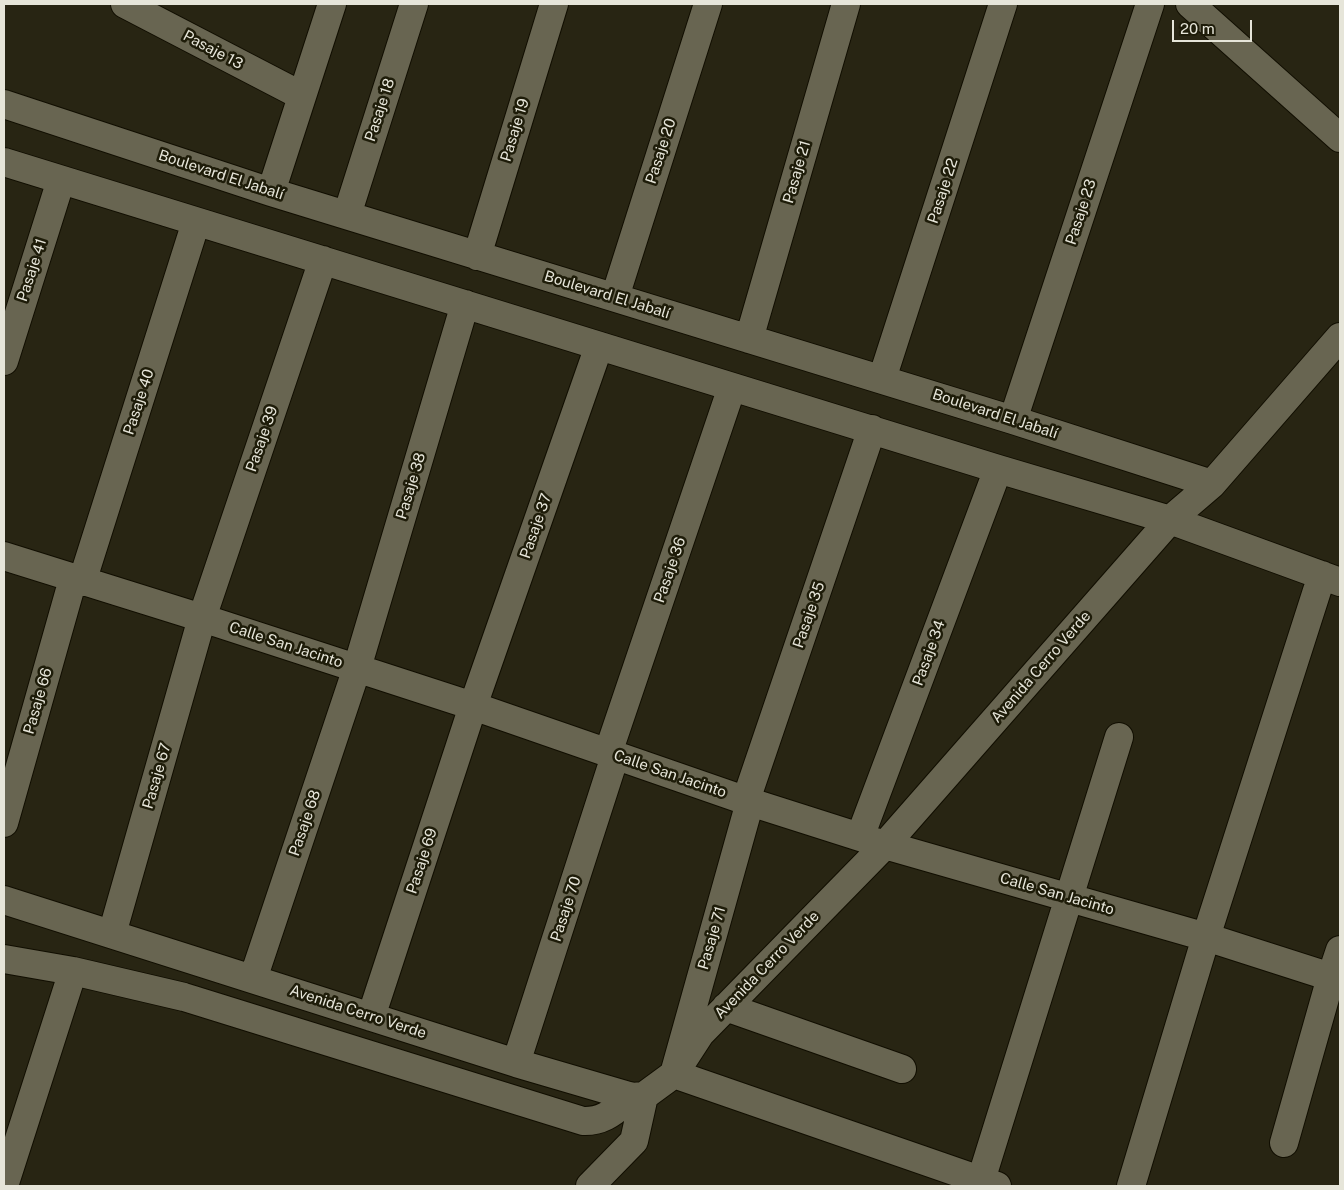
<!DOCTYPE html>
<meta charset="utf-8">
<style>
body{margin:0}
#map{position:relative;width:1344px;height:1190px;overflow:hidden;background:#282513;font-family:"Public Sans",sans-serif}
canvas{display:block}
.frame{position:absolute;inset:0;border:5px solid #e6e5d9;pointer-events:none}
.scale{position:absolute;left:1172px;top:20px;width:80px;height:22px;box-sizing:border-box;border:2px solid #e6e5d9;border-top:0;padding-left:6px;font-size:15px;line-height:18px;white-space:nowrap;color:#e6e5d9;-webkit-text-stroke:4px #1e1c09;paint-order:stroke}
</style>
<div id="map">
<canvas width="1344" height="1190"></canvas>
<div class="frame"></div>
<div class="scale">20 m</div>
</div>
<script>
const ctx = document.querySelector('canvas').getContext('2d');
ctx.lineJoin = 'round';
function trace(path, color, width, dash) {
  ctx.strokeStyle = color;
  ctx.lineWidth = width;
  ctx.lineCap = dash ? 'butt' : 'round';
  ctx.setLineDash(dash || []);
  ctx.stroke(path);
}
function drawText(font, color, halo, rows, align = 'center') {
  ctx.font = font + ' "Public Sans",sans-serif';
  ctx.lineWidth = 5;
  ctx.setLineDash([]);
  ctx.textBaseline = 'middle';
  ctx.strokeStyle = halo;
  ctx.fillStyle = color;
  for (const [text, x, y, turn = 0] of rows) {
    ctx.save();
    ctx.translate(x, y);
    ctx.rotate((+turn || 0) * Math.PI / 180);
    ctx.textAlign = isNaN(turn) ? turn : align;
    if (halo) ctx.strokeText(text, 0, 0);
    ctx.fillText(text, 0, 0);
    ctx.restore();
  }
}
const minor = new Path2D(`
 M125,4l177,92
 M1190,4l150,134
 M4,104l267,88 742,228 199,64
 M4,162l994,307 172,51 170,62
 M271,192l61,-188
 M347,215l67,-211
 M477,256l77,-252
 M615,297l93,-293
 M749,339l97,-335
 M4,361l57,-181
 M882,379l121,-375
 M1013,420l137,-416
 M4,556l198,62 271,88 277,96 135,43 321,92 134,43
 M82,582l114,-360
 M608,753l124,-366
 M746,800l126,-371
 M750,802l-76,272 323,112
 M4,823l69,-244
 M860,837l138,-368
 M4,900l512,163 116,34 12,-1 30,-22 26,-40 185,-189 285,-325 42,-36 128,-147
 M112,934l90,-316 121,-358
 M4,959l69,12 111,26 399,124c22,1 33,-12 49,-24
 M253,979l104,-311 108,-364
 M726,1007l176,62
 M371,1017l102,-311 126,-360
 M516,1063l99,-307
 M1284,1143l47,-166 9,-27
 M981,1180l138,-443
 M4,1186l69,-215
 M590,1186l44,-45 10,-45
 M1131,1186l75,-249 116,-362`);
trace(minor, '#110e01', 30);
trace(minor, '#686551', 28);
drawText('15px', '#e6e5d9', '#1e1c09', [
 ["Pasaje 13",213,50,28],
 ["Pasaje 18",380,110,-72],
 ["Pasaje 19",515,130,-73],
 ["Pasaje 20",661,151,-72],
 ["Pasaje 21",797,172,-74],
 ["Boulevard El Jabalí",221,175,18],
 ["Pasaje 22",943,191,-72],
 ["Pasaje 23",1081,212,-72],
 ["Pasaje 41",32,270,-72],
 ["Boulevard El Jabalí",607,295,17],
 ["Pasaje 40",139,402,-72],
 ["Boulevard El Jabalí",995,414,18],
 ["Pasaje 39",262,439,-71],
 ["Pasaje 38",411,486,-73],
 ["Pasaje 37",536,526,-71],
 ["Pasaje 36",670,570,-71],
 ["Pasaje 35",809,615,-71],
 ["Calle San Jacinto",286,645,18],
 ["Pasaje 34",929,653,-70],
 ["Avenida Cerro Verde",1041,667,-49],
 ["Pasaje 66",38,701,-74],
 ["Calle San Jacinto",670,774,19],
 ["Pasaje 67",157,776,-74],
 ["Pasaje 68",305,823,-71],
 ["Pasaje 69",422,861,-72],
 ["Calle San Jacinto",1057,894,16],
 ["Pasaje 70",566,909,-72],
 ["Pasaje 71",712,938,-74],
 ["Avenida Cerro Verde",767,965,-46],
 ["Avenida Cerro Verde",358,1012,18]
]);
</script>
